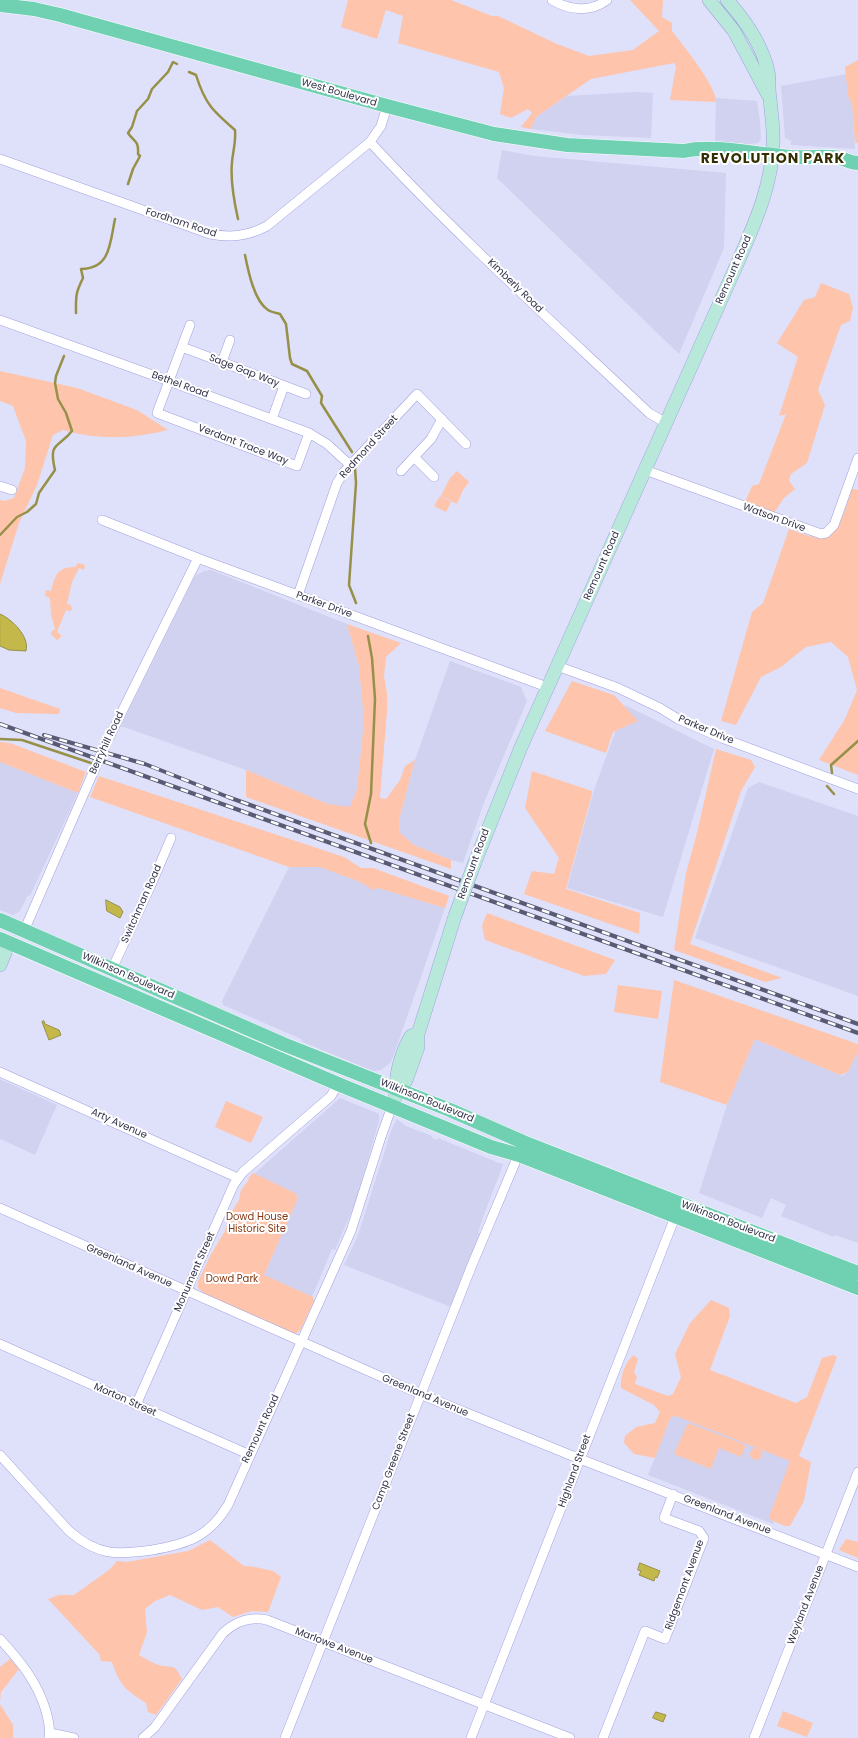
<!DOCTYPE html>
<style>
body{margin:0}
canvas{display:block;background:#dfe0fa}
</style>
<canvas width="858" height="1738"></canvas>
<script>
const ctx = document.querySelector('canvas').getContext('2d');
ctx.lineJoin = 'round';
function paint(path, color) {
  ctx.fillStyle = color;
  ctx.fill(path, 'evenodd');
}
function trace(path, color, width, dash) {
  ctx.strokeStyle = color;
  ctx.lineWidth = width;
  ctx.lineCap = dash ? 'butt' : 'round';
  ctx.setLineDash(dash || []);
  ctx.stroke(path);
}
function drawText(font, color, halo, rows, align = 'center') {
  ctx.font = font + ' Poppins,sans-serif';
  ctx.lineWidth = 4;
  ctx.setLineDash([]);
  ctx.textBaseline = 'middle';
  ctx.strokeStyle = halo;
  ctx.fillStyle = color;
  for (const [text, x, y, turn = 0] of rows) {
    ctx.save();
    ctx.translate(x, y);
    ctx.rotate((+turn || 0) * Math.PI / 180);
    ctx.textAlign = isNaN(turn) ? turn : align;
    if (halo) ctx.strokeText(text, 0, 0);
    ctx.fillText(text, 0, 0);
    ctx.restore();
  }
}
paint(new Path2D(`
 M846,74l2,22 4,8 3,45 -64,-4v-4l-6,-3 -4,-52z
 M635,92l18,1 -2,45 -70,-3 -50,-6 5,-12 31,-21z
 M716,98l41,3 3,20 1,18 -3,4 -7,1 -36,-2z
 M502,150l32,6 192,17 -2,75 -45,106 -182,-176z
 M211,570l136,54 12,42 5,55 -7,68 -7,19 -22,-4 -82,-34 -125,-44 74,-150 9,-5z
 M450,661l71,26 6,14 -44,104 -20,58 -12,-3 -37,-15 -15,-13 1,-16 15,-56z
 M625,705l89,44 -51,168 -96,-29 27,-98z
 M0,762l78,31 -48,103 -2,-1 -8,16 -7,4 -13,-5z
 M759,782l99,34v180l-163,-58 53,-150z
 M289,867h31l40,15 13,7 5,-1 67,20 -52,149 -3,6 -9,7 -8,1 -70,-29 -2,-3 -78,-34 -1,-4z
 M755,1039l87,37 6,-4 8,-18 2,1v188l-23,-8 -1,2 -53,-21 5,-11 -15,-7 -9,20 -63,-25 28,-88z
 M0,1079l57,26 -22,50 -35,-16z
 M340,1098l39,16v7l-24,83 -20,46 -3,-1 -20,48 -48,-22 34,-78 -3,-4 -41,-19z
 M397,1119l9,7 26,10v2l5,2 1,-2 61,25h3l1,2 -21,55 -4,13h2l-29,74 -107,-42 14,-30 34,-107z
 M673,1411l124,49 -24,64 -125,-49z`), '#d1d2f0');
paint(new Path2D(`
 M348,0h103l41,16h6l59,28 32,12 44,-6 26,-19 -29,-31h33l-1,17 10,6v8c11,14 45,56 44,71l-46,-2 6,-34 -2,-3 -83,16 -55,38 -5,12 -10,-2 11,-14 -4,-4 -17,9 -11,-4 4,-26 -5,-16 -101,-29 5,-27 -17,-6 -9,29 -36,-12z
 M858,60v83h-3l-3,-39 -4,-8 -3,-29z
 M821,283l28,11 4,13 -3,14 -9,4 -23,65 7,15 -18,58 -16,11 -2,7 6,8 -11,9 -10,15 -29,-11 7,-16 7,-2 27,-70 -7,2 19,-59 -21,-14 27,-43 11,-3z
 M0,371l77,17 60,22 31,20c-35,9 -70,10 -105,0l-10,5 -16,50 -18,38 -19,61v-84l4,1 10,-3 11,-30 1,-27 -13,-35 -13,-5z
 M457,471l12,11 -6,8 -6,14 -16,-8 9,-18z
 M852,489l6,1v285l-39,-15 26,-41 12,-29 -9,-33 -17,-15 -25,5 -25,20 -20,10 -25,48 -15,-4 31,-109 11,-9 26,-74c10,3 20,8 30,9 21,3 27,-34 33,-49z
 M440,496l11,6 -5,10 -12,-6z
 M78,563l7,2 -1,5 -5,-2 -7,14 -5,22 4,1 1,4 -2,2 -4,-1 -9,22 4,3v2l-4,3 -6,-6v-2l4,-3 -4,-14 -1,-17 -5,-2 1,-6 5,1c4,-16 7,-24 24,-24z
 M347,624l54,19 -15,14 -2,19 3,17v18l-7,87 6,1 14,-19 5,-14 10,-6 -15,56 -1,16 15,13 37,15v9l-205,-72v-27l82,34 22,3 7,-18 7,-68 -5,-55z
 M572,681l42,14 24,26 -25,11 -7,21 -61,-22z
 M0,688l60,21 -1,5 -43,-1 -16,-5z
 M0,742l10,1 76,29 -8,21 -78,-31z
 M716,749l35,11 4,7 -14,24 -51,153 92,34 -17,4 -91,-32 12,-77 11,-40z
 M532,771l60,20v3l-26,95 74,24 -1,21 -115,-40 8,-23 22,3 5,-16 -34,-50z
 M99,776l245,81 17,11h12l76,28 -4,12 -67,-20 -5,2 -13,-8 -40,-15h-31l-199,-70z
 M487,913l128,47 -9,14 -22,2 -99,-36 -3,-14z
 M674,980l184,64v11h-2l-8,17 -8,3 -85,-36 -28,66 -67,-23z
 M618,985l44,6 -4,28 -44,-7z
 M226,1101l37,16 -12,26 -36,-16z
 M253,1173l42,20 3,5 -34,77 49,22 1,4 -13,28 -4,4h-4l-88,-39 -7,-6v-6l12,-26 15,-25 6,-18 8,-13 2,-10 7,-9 1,-4z
 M711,1300l18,8 1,8 -20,54 86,33 11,-6 15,-39 11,-3 4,2 -38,99 12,6 -7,39 -14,25h-5l-14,-6 -2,-3 21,-56 -114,-45 -5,1 -2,4 -14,37 -21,-4 -10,-11 1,-7 11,-9 19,-4 5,-11 -6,-7 -33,-17c-1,-10 4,-27 13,-33l4,4 -4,13 3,5 -2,7 33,12 5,-2 8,-17 -6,-23 15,-31z
 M688,1423l58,22 -5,12 -22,-9 -8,21 -37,-15z
 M750 1454a6 6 0 1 1 12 0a6 6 0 1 1-12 0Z
 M846,1539l12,3v16l-19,-8z
 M210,1540l34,26 11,1 18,4 8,6 -13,35 -16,-1 -19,6 -15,-10 -16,3 -32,-15 -15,6 -10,8 2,23 -8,23c6,3 11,7 17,9 14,6 17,-4 26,15l-26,36 -8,-3 -2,-9c-20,-13 -26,-17 -34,-41l-11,-1 -2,-7 -51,-55 11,-4h15l36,-26 7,-8 10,1 61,-11z
 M10,1659l9,10 -18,23 -1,10v-35z
 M0,1704l13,21v13h-13z
 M783,1711l30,12 -6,14 -30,-11z`), '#fec4ac');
const water = new Path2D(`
 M0,614c12,5 30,23 26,37l-17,-1 -9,-4z
 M106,900l14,7 3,5 -3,6 -13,-7z
 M44,1021l1,3 14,6 2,5 -12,5 -7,-18z
 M640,1563l20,8 -3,7 -2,-1 -1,4 -15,-6 2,-4 -3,-1z
 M656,1712l10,3 -3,7 -10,-4z`);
paint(water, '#c3b849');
trace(water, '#979049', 1);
trace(new Path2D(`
 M189,72l7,3c9,29 17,36 39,55 1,12 -2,21 -3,32 -2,19 2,39 6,57
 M128,184l5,-15 7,-13 -2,-2c1,-14 -4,-12 -10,-21l4,-6 5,-16 11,-12 4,-10 16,-17 5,-10 4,2
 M245,255c3,15 9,46 23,55 3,2 8,3 12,4l6,10 4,34 2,6 15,7 15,25 -1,7 31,49
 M76,313c0,-16 -1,-19 7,-35l-2,-9c30,0 29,-27 34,-50
 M355,468l1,15 -7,102 7,18
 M0,535l17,-18 10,-5 9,-8 3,-11 16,-23c-7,-29 4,-22 17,-39l-6,-18 -8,-14 -3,-16 1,-7 8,-20
 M368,636l4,22 3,41 -4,95 -6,30 6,19
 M0,739l22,1 69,23
 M832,773l-1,-8 27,-24
 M827,786l7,8`), '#979049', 2.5);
const street = new Path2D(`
 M552,0c17,10 38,13 55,0
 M370,142c88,95 185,182 279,271l17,10
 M0,159l210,75c21,4 38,2 57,-8l103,-84 11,-16 6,-20
 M0,320l169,61 140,52 18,11 23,21
 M190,325l-33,88 140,53 12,-33
 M182,347l124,47
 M222,362l8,-22
 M272,419l12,-33
 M414,457l20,20
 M645,470l176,64 5,-1 8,-8 24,-67
 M401,471l30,-32 11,-20
 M0,486l12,4
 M102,520l98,39 347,128
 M298,595l39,-112 7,-11 73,-78 49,50
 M557,666l61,22 42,20 18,11 44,19 136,51
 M24,931l78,-179 96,-194
 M112,969l39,-84 20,-47
 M0,1072l238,106
 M0,1208l420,186 160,65 278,108
 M0,1344l250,111
 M136,1405l98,-221 9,-12 88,-76 7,-12
 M0,1455l69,76c29,25 47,24 83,19 35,-6 57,-13 76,-45l123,-274 30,-94 11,-31
 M0,1639c20,22 37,42 46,72 2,9 5,17 3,27
 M50,1733l24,5
 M143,1738l12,-11 68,-94c13,-12 27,-17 44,-13l303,118
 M285,1738l187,-473 48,-114
 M471,1738l206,-526
 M603,1738l42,-107 20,8 39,-101 -5,-7 -35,-13 9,-24
 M754,1738l104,-266`);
const secondary = new Path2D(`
 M709,0l25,31 34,64
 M475,862l46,-115 217,-485c16,-37 34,-76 35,-118 1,-16 -2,-31 -3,-46 -2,-9 0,-19 -2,-27 -6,-26 -24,-52 -41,-71
 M0,965l9,-22
 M398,1089c-5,-12 6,-42 13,-53l7,-2
 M392,1106l6,-17 6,-5 3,-6 11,-31v-13l37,-118`);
const primary = new Path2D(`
 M0,5l34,4 26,6 327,91 107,28 73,11 117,6c29,-7 76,4 107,6 15,1 35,-2 49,1 7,2 11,5 18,5
 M0,920l283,124 167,66 73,32 335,131
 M0,939l338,145 153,63 28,8 339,133`);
trace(street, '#a0a1df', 10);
trace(secondary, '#a0a1df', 14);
trace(primary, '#fff', 15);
trace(street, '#fff', 9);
trace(secondary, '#b7e8d9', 13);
trace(primary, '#6fd1b2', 14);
const rail = new Path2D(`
 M0,724l858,309
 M44,735l101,29 83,33 630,227`);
trace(rail, '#595a73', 4);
trace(rail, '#fff', 2.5, [8]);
const secondaryBridge = new Path2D(`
 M455,916l20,-54`);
trace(secondaryBridge, '#a0a1df', 14, []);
trace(secondaryBridge, '#b7e8d9', 13);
drawText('10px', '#31314a', '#fff', [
 ["West Boulevard",339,93,16],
 ["Fordham Road",181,223,18],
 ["Remount Road",734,270,-66],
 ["Kimberly Road",515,286,44],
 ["Sage Gap Way",244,371,21],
 ["Bethel Road",180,385,20],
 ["Verdant Trace Way",243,445,21],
 ["Redmond Street",369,447,-48],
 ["Watson Drive",774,518,20],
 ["Remount Road",602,566,-66],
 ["Parker Drive",324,605,20],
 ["Parker Drive",706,730,23],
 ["Berryhill Road",107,743,-65],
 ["Remount Road",474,864,-70],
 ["Switchman Road",142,904,-66],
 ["Wilkinson Boulevard",128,976,24],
 ["Wilkinson Boulevard",427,1101,22],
 ["Arty Avenue",119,1124,24],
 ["Wilkinson Boulevard",728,1222,21],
 ["Greenland Avenue",129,1266,24],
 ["Monument Street",195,1272,-66],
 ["Greenland Avenue",425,1396,23],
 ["Morton Street",125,1400,24],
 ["Remount Road",261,1429,-65],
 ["Camp Greene Street",394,1462,-69],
 ["Highland Street",575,1471,-70],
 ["Greenland Avenue",727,1515,21],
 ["Ridgemont Avenue",685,1585,-70],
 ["Weyland Avenue",806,1605,-69],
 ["Marlowe Avenue",334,1646,21]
]);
drawText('10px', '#853811', '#fff', [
 ["Dowd House",257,1217],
 ["Historic Site",257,1229],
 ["Dowd Park",232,1279]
]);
ctx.letterSpacing = '1px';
drawText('bold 14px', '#332f03', '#fff', [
 ["REVOLUTION PARK",773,159]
]);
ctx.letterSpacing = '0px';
</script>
